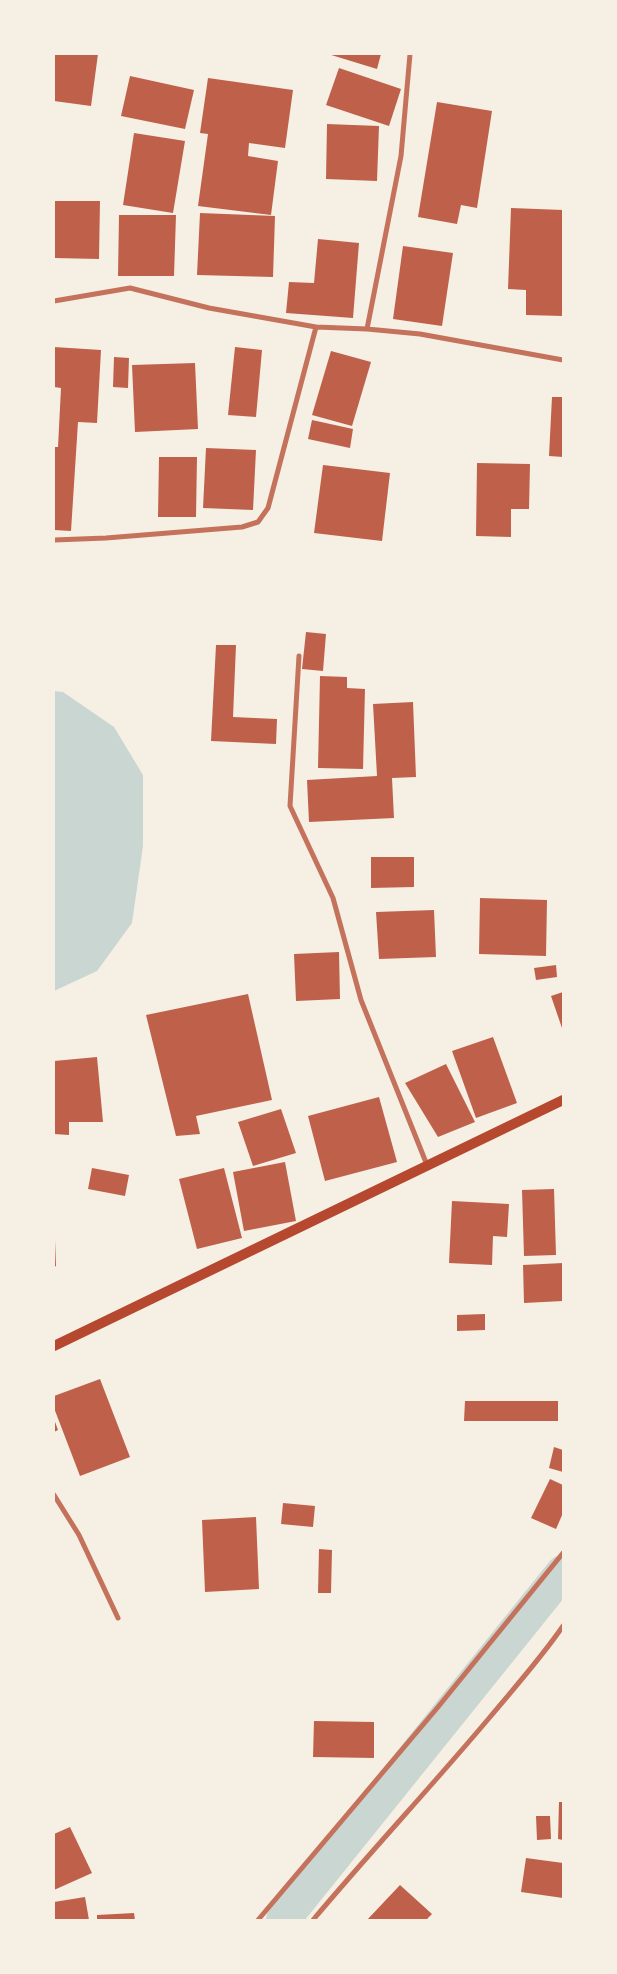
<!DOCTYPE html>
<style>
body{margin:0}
#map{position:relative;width:617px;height:1974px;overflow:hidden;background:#f6efe4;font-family:"Noto Sans",sans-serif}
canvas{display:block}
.frame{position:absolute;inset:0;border:55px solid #f6efe4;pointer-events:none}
</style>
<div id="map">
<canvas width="617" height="1974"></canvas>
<div class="frame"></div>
</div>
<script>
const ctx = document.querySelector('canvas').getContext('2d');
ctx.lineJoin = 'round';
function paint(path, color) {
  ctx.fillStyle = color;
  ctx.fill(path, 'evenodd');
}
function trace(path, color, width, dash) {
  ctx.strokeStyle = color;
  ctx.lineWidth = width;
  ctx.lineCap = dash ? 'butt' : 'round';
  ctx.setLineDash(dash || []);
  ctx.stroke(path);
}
paint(new Path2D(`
 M54,691l9,1 51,35 29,48v71l-11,77 -35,48 -43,20z`), '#c9d6d2');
trace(new Path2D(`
 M283,1920l280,-348`), '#c9d6d2', 34);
paint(new Path2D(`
 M54,54h44l-7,52 -37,-5z
 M328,54h53l-4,15z
 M339,68l62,21 -12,37 -63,-21z
 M130,76l64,14 -9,39 -64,-13z
 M208,78l85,12 -8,58 -36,-5 -1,13 30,5 -7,54 -73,-9 10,-72 -8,-1z
 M437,102l55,9 -15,97 -16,-3 -4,19 -39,-7z
 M327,124l52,2 -2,55 -51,-2z
 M134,133l51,8 -12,72 -50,-8z
 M54,201h46l-1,58 -45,-1z
 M511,208l52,2v106l-37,-1v-25l-18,-1z
 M200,213l75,3 -2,61 -76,-2z
 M119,215h57l-2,61h-56z
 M318,239l41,4 -6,75 -67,-5 3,-31 25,1z
 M403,246l50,7 -11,73 -49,-7z
 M54,347l47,3 -4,73 -19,-1 -7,109 -17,-1v-83h4l3,-59 -7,-1z
 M235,347l27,3 -6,67 -28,-2z
 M331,351l40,11 -19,64 -40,-11z
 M114,357l15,1 -1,30 -15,-1z
 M195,363l3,66 -63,3 -3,-67z
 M552,397h11v60l-14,-1z
 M312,420l41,9 -3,19 -42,-9z
 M206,448l50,2 -3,60 -50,-2z
 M159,457h38l-1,60h-38z
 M477,463l53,1 -1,45h-18v28l-35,-1z
 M323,465l67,8 -8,68 -68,-8z
 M306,632l20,2 -3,37 -21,-2z
 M216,645h20l-3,72 44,2 -1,25 -65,-3z
 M320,676l27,1v11l18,1 -2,80 -45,-1z
 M413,702l3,75 -24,1 2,40 -85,4 -2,-42 70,-4 -4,-72z
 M371,857h43v30l-43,1z
 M480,898l67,2 -1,56 -67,-2z
 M434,910l2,47 -57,2 -3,-47z
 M339,952l1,47 -44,2 -2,-47z
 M556,965l1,12 -21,3 -2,-12z
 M563,992v39l-12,-35z
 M248,994l24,106 -76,16 4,18 -24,2 -30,-121z
 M493,1037l24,66 -41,15 -24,-67z
 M97,1057l6,65h-34v13l-15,-1v-73z
 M446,1064l29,58 -37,15 -33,-54z
 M379,1097l18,65 -72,19 -17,-65z
 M281,1109l15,44 -43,13 -15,-44z
 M285,1162l11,59 -52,10 -11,-59z
 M92,1168l37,7 -4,21 -37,-7z
 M224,1168l18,70 -45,11 -18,-70z
 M554,1189l2,66 -32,1 -2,-66z
 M452,1201l57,3 -2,33 -14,-1 -1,29 -43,-2z
 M54,1240h1l1,26 -2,1z
 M563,1263v38l-39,2 -1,-38z
 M485,1314v16l-28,1v-16z
 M100,1379l30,78 -50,19 -26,-68v-12z
 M465,1401h93v20h-94z
 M54,1419l4,11 -4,2z
 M554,1447l9,3v22l-14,-4z
 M550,1479l13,6v28l-7,16 -25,-11z
 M283,1503l32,3 -2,21 -32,-3z
 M256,1517l3,72 -54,3 -3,-72z
 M319,1549l13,1 -1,43h-13z
 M314,1721l60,1v36l-61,-1z
 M559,1802h4v38l-5,-1z
 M536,1816h14l1,23 -14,1z
 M70,1827l22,46 -38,17v-56z
 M526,1858l37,5v35l-42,-6z
 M400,1885l32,29 -6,6h-59z
 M85,1897l4,23h-35v-18z
 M134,1913l1,7h-38v-5z`), '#bf614a');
trace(new Path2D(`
 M54,301l76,-13 79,20 107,19 51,2 53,5 143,26
 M367,329l34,-173 9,-102
 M54,540l52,-2 136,-11 16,-5 10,-14 48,-181
 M299,656l-9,150 43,92 28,102 66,165
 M54,1495l25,40 39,83
 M258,1920l180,-213 125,-154
 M313,1920c58,-69 119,-134 177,-203 25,-30 51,-59 73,-91`), '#c5725c', 5);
trace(new Path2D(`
 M54,1346l509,-246`), '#b5482f', 10);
</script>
